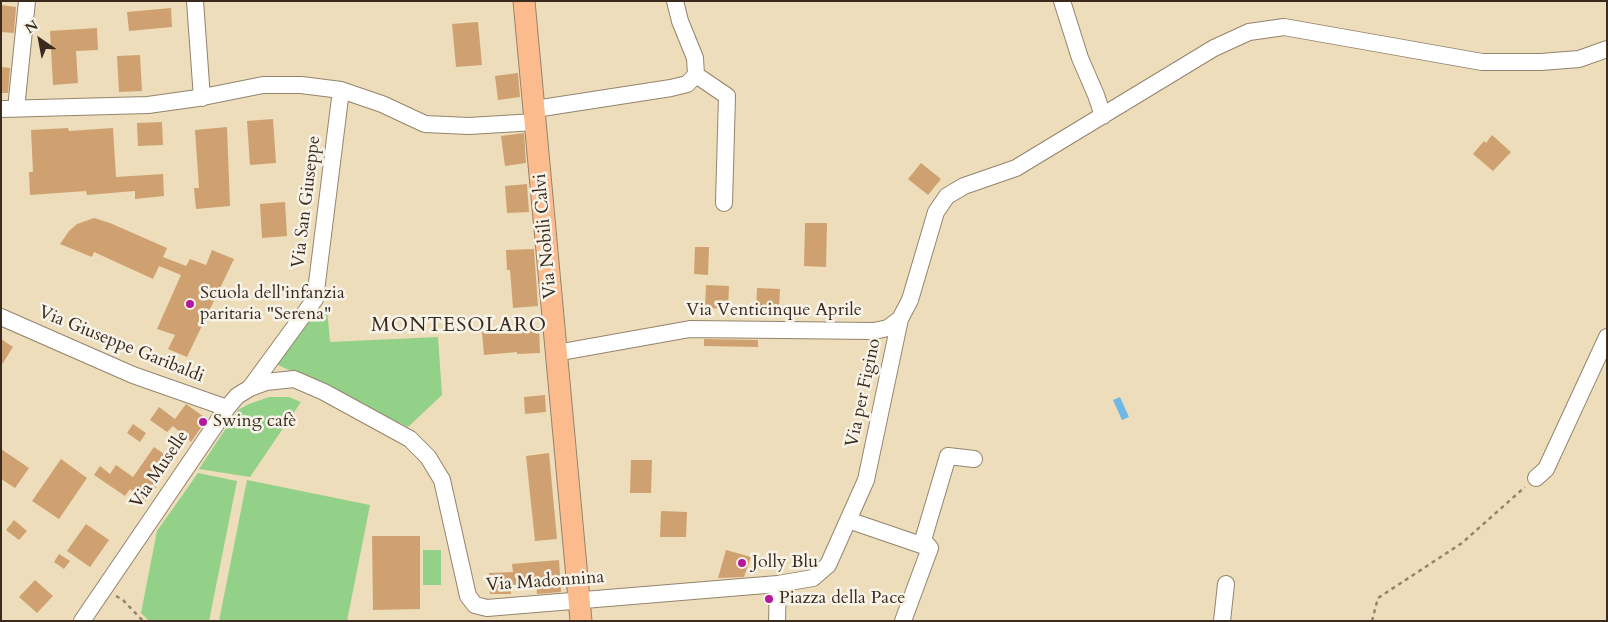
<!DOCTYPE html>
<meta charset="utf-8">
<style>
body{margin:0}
#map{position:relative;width:1608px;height:622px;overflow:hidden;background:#edddbb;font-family:Cardo,serif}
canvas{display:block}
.frame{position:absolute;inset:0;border:2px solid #3b2a1e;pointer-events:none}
.north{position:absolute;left:15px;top:15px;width:50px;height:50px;-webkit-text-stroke:4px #f7f3e8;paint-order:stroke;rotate:327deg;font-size:14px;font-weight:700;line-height:20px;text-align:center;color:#3b2a1e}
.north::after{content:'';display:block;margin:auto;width:18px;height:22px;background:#3b2a1e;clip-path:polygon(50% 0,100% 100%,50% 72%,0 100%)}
</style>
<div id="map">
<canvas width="1608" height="622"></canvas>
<div class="frame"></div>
<div class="north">N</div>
</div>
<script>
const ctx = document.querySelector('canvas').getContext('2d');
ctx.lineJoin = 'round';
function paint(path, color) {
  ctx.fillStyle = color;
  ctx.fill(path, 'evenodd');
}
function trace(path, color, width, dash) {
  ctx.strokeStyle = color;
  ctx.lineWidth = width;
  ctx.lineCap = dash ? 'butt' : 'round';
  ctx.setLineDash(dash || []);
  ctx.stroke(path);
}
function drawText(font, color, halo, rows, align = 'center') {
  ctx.font = font + ' Cardo,serif';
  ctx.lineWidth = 5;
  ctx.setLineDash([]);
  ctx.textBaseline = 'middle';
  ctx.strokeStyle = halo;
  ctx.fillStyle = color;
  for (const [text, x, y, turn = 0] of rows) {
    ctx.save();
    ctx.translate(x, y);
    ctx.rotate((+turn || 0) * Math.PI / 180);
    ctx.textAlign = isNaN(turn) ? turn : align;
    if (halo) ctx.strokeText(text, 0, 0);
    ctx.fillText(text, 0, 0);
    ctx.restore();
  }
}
paint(new Path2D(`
 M327,308l3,34 108,-5 4,58 -34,32 -134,-64 38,-52z
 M269,397h20l12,5 -51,75 -51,-8 39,-59 11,-6z
 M198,473l39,8 -28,140h-60l-8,-8 16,-82z
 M247,480l123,25 -23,116h-128z
 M423,550h18v35h-18z`), '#92d187');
paint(new Path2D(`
 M1120,397l9,20 -7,3 -9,-20z`), '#6eb9e7');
paint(new Path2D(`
 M1,5l15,2 -2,26 -13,-1z
 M171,8l1,19 -43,4 -2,-19z
 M478,22l4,43 -26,2 -4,-43z
 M97,28l1,22 -22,1 2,32 -25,2 -3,-54z
 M140,55l2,36 -23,1 -2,-36z
 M1,67l9,1 -2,25h-7z
 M518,73l2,24 -22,3 -3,-24z
 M273,119l3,44 -26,2 -3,-44z
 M162,122l1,23 -25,1 -1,-23z
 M227,127l3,79 -34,3 -2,-21h5l-4,-58z
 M68,128l1,3 44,-3 3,49 47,-3 1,22 -29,3v-8l-48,4 -1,-4 -56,4 -1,-23h4l-2,-42z
 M524,133l2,30 -21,3 -4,-30z
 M1492,135l19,17 -18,19 -20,-17 11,-13 2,2z
 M921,163l20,16 -13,16 -20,-16z
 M527,184l2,28 -22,1 -2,-27z
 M285,202l2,34 -25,2 -2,-34z
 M94,218l16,5 57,25 -4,9 23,9 4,-7 16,6 6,-15 22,9 -47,98 -19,-8 7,-14 -18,-6 24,-54 -22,-9 -6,13 -59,-27 -2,5 -32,-13 9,-13 8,-7z
 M805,223h22l-1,44 -22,-1z
 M695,247h14l-1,28 -14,-1z
 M534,249l4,57 -25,2 -3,-38h-3l-1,-20z
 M706,285l23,1 -1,23 -23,-1z
 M757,288l23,1 -1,22h-23z
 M539,327l1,26 -23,1v-2l-33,3 -2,-23z
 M1,339l12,8 -12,19z
 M704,339l54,1v7l-54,-1z
 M545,395l1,17 -21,2 -1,-17z
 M186,404l21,15 -16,23 -18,-16 -6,6 -17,-12 9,-13 16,12z
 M133,424l13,9 -6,9 -13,-9z
 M154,447l20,14 -28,40 -16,-12 -5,7 -31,-21 6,-9 10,8 6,-9 17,12z
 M1,449l28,19 -14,20 -14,-9z
 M549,453l8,86 -22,2 -9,-85z
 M61,459l26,19 -28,41 -27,-18z
 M631,460h21l-1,33h-21z
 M661,511l26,1 -1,25h-26z
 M14,520l13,11 -8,9 -13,-10z
 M86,524l23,16 -19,27 -23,-16z
 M372,536h48v73l-47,1z
 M726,550l25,7 -7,20 -26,1z
 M59,554l11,7 -6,8 -10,-7z
 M559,560l2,32 -24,2 -1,-11 -25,2v9h-21l-1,-21 24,-1 -1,-8z
 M35,580l18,16 -16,17 -18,-16z`), '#cfa170');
const minor = new Path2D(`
 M195,1l7,97
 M675,1l5,20 15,37 1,17
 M1062,1l18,57 16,37 7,21
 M696,75l31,21 -3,107
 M1,109l147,-4 50,-7 65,-13h38l40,5 41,14 43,20 44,2 66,-4
 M16,109l11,-108
 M535,109l136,-21 16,-4 9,-9
 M1,317l132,58 94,33
 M556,353l134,-24 184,2 14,-3 12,-9
 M250,388l65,-89 26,-209
 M1536,478l10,-9 61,-132
 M848,520l82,28
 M82,621l145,-213 10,-12 13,-8 16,-6 28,-3 30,13 86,47 18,18 14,23 26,116 7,9 12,3 291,-24 35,-6 15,-13 38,-85 34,-161 10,-19 26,-88 11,-16 17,-10 52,-18 198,-120 35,-16 35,-5 198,35h59l38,-3 28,-10
 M777,621l1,-37
 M903,621l27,-73 -7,-8 25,-84 26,3
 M1222,621l4,-37`);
const major = new Path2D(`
 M524,1l57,620`);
trace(minor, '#94846c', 18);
trace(major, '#94846c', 23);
trace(new Path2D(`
 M116,596l7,4 20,21
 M1372,621l6,-23 84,-55 63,-56`), '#94846c', 2.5, [4, 4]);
trace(minor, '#fff', 16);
trace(major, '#fbbb8d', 21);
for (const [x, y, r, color] of [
 [190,304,5,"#b5179e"],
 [203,422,5,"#b5179e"],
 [742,563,5,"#b5179e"],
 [769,599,5,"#b5179e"]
]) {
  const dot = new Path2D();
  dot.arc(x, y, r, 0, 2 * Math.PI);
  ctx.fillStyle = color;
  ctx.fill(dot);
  trace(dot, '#f7f3e8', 2);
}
drawText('18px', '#3b2a1e', '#f7f3e8', [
 ["Via San Giuseppe",307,202,-83],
 ["Via Nobili Calvi",546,236,-95],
 ["Via Venticinque Aprile",774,311],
 ["Via Giuseppe Garibaldi",121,345,22],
 ["Via per Figino",864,393,-78],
 ["Via Muselle",160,470,-56],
 ["Via Madonnina",545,582,-4]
]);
drawText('18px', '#3b2a1e', '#f7f3e8', [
 ["Scuola dell'infanzia",200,294],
 ["paritaria \"Serena\"",200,315],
 ["Swing cafè",213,422],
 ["Jolly Blu",752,563],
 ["Piazza della Pace",779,599]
], 'left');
ctx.letterSpacing = '1px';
drawText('20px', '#3b2a1e', '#f7f3e8', [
 ["MONTESOLARO",459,326]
]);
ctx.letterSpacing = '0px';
</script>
